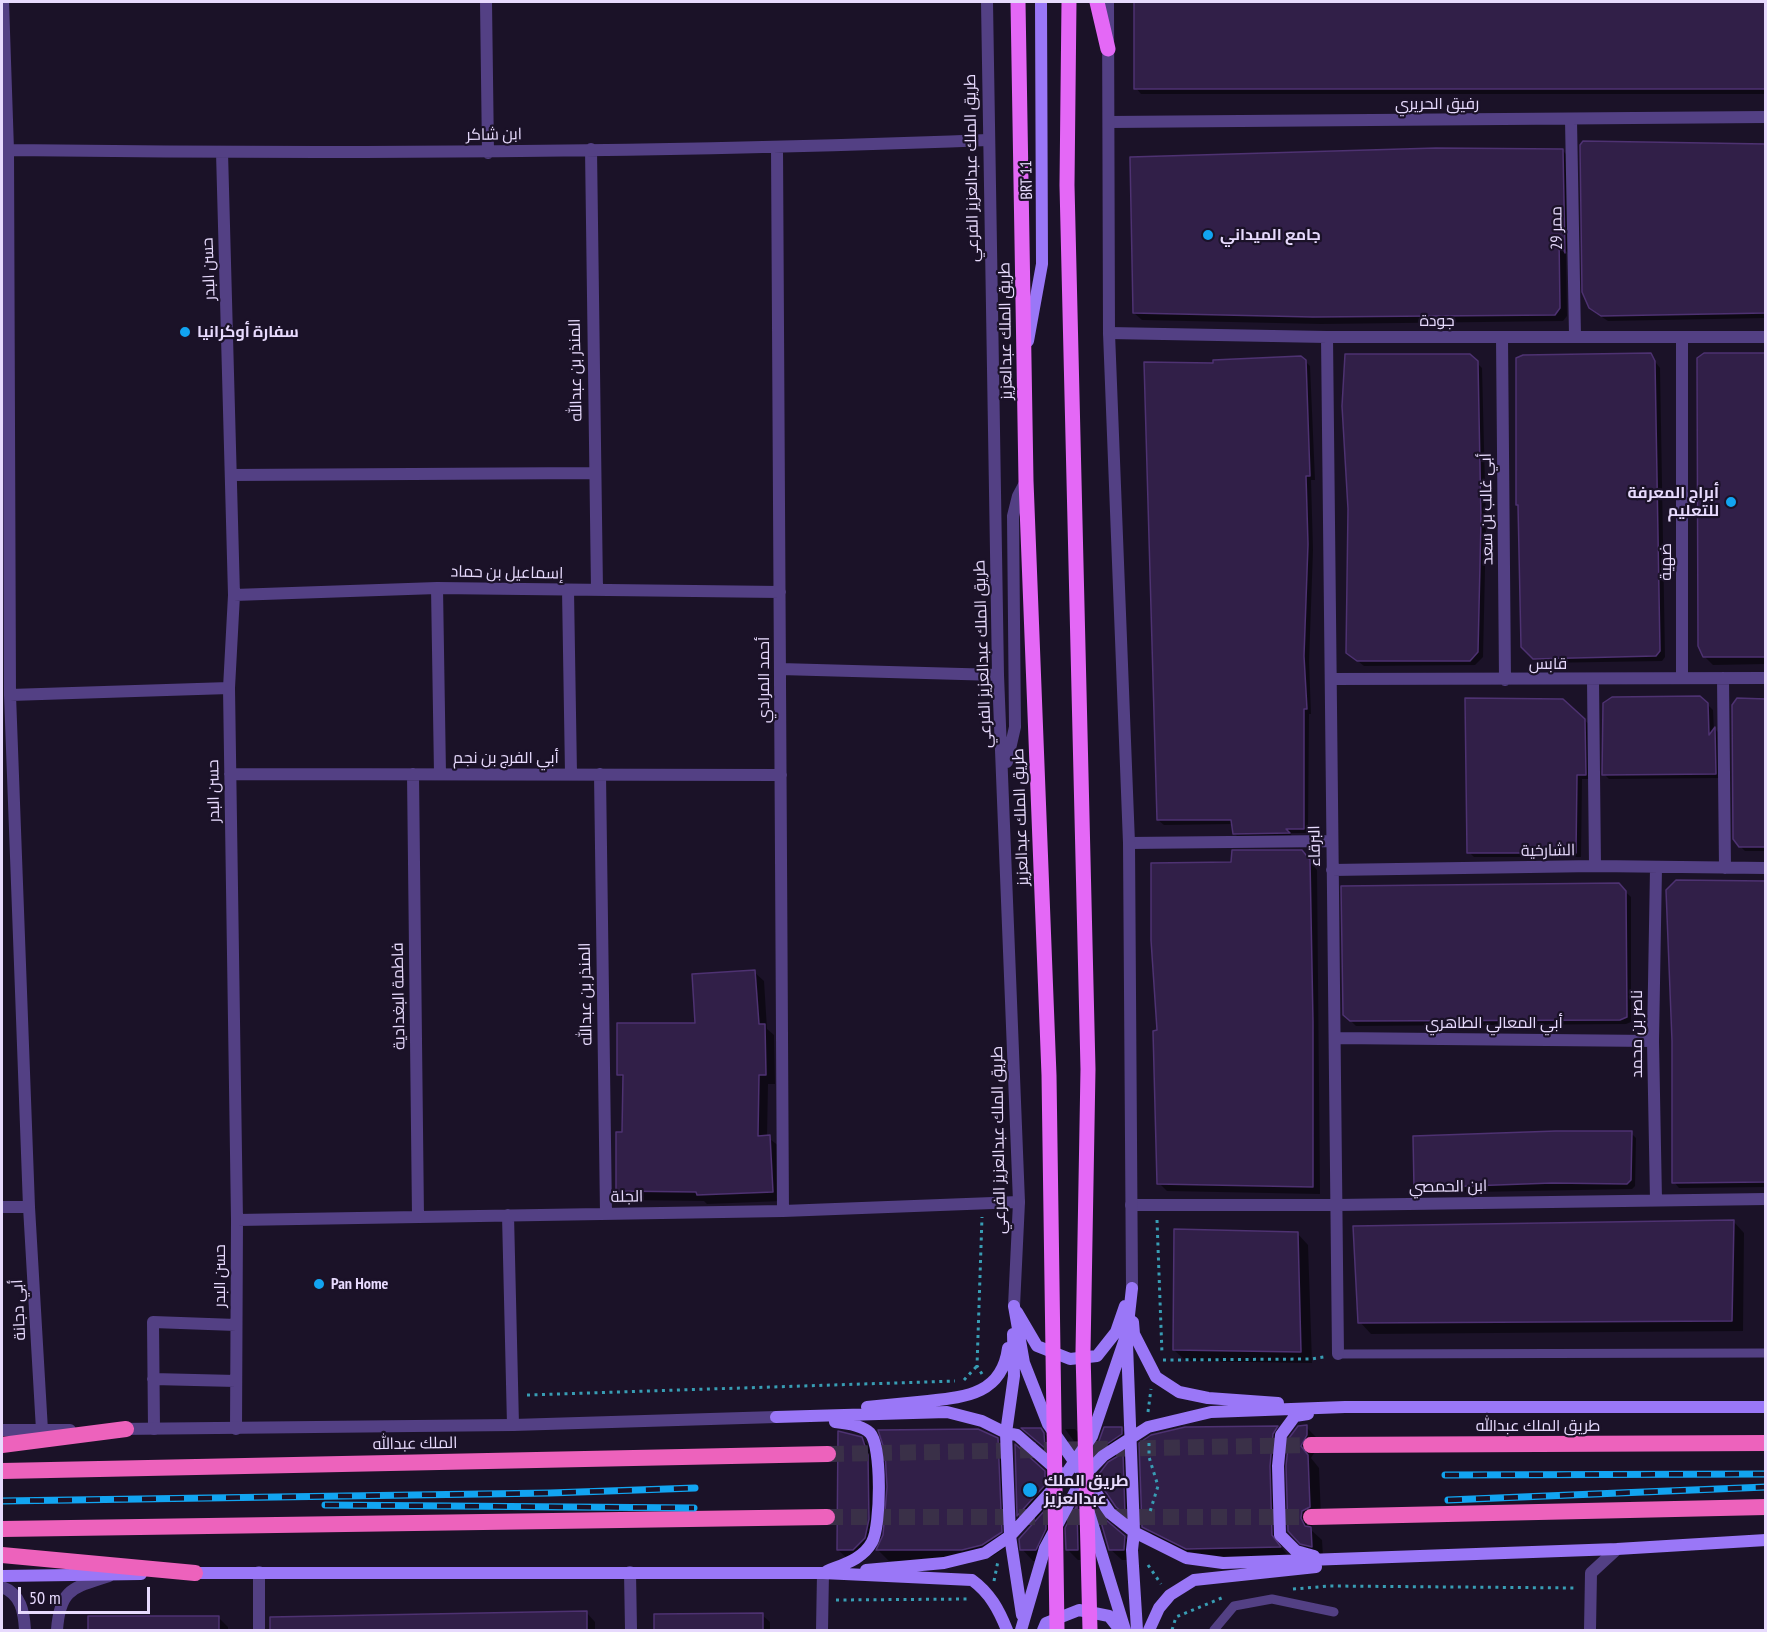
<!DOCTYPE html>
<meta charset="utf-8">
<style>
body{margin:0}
#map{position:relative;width:1767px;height:1632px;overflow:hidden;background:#1b1228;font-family:"PT Sans Narrow",sans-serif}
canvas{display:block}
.frame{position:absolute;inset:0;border:3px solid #e7dafd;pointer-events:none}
.scale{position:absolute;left:18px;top:1587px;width:132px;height:27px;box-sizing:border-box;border:3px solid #e7dafd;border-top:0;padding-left:8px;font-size:18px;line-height:21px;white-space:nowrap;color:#e7dafd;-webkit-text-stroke:4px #1b1228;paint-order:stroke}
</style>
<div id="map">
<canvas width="1767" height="1632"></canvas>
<div class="frame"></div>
<div class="scale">50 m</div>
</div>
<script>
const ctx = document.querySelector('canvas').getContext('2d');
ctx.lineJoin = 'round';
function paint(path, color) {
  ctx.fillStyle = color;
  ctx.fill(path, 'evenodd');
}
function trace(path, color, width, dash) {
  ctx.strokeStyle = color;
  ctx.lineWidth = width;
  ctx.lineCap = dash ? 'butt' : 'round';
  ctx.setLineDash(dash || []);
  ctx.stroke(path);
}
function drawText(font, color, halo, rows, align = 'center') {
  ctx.font = font + ' "PT Sans Narrow",Cairo,sans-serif';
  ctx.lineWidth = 4.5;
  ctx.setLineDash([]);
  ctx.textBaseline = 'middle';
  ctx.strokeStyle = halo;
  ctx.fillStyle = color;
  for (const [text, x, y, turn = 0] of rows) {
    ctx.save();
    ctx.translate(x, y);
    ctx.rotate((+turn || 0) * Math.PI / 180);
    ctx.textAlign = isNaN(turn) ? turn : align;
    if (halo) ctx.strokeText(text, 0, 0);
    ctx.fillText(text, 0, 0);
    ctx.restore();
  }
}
paint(new Path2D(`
 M1135,2h631v92h-625l-5,-6z
 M1584,143l182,1v174l-158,3 -12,-8z
 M1563,151l7,7 2,100 -6,-7 1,65 -4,5 -242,3 -179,-4 -8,-7 -3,-155 159,-6z
 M1766,354v310l-53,1 -9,-9z
 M1469,355l13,13 4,158 -3,131 -8,8 -111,1 -16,-13v-144l-4,-103z
 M1650,355l10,13 5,289 -3,4 -122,2 -18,-17 -3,-140z
 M1305,361l5,5 5,114h-4l2,70 -4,112 2,52h-2l-1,119h-18l3,5h-54l-5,-5 -1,-9 -69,1 -6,-5 56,-455z
 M1766,699v152h-21l-5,-5z
 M1707,704l6,6 1,22 1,-3 5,5v44l-111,1 -5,-5z
 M1584,720l6,5v54h-8l-1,78h-107l-5,-5z
 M1301,851l16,19 3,324 -153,-3 -8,-8 -1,-151 75,-168z
 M1766,882v305l-87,1 -5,-6z
 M1618,885l13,12v125l-5,2 -270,2 -6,-6z
 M754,972l10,9 3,48 7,6 1,49h-7l-1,53 12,9 3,55 -75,3 -3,-3 -78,-1 -9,-9 7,-58 1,-53 -6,-6 78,-50z
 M1631,1133l5,5 -1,48 -3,3 -211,4 -6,-6z
 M1733,1221l11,12 -1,98 -372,3 -11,-12z
 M1297,1233l11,12 4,118 -126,-2 -12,-11z
 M1277,1427l11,11 -4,8 -4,32 2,70 8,10 -92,1 -43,-21 -11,-12z
 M1306,1427l11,11 1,9 -7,11 8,10 2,50 -8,5 -2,7 11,10 1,17 -10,-2 -23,-24 -2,-65z
 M1065,1429h10l11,11 -1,16z
 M1105,1429h16l12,11v5l-12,8 13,13 -5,52 -12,-12 -8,-42 -12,-12z
 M1040,1430l12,11 3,16 -19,-17z
 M861,1438l12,12 7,81 -5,19 -11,11h-14l-12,-11z
 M997,1439l12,12 3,92 -19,13 -19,5h-85l-11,-11z
 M1016,1447l40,36v14l-12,13 12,12 1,19 -10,20h-14l-11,-12 9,-22 -12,-12z
 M1077,1508l11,10 1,42h-11l-11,-11v-21z
 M1100,1514l36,34 -1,12h-13l-12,-11z
 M586,1612l9,10v8h-323l-1,-12z
 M656,1615h106l8,7v8h-114z
 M89,1617h129l10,10v3h-139z`), '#0007');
const building = new Path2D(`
 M1134,2h632v87h-632z
 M1583,141l183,3v169l-165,3 -12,-8 -7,-16 -2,-147z
 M1436,148l127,1 2,104 -6,-15 1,70 -5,7 -242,2 -180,-4 -3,-156z
 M1651,353l4,8 5,290 -4,5 -123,3 -12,-12 -3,-142h-2v-147l7,-3z
 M1704,353h62v304h-63l-5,-11 -1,-288z
 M1345,354h125l8,7 3,159 -3,132 -8,9h-113l-11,-8 2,-144 -6,-103z
 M1301,356l5,4 4,116h-4l2,68 -4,112 3,53h-3v120h-18l4,4 -57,1 -2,-14h-74l-13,-458 69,1v-3z
 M1700,696l8,7 1,32 6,-8 1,47 -114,1 1,-72 9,-6z
 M1465,698l98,1 22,20 1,56h-9l-1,78h-109z
 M1737,698l29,1v148h-27l-6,-8 -1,-134z
 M1232,850h70l8,10 3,162v165l-156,-3 -4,-153 4,-1 -6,-90v-77l80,-1z
 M1676,880l90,1v301l-94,1v-142l-6,-151z
 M1619,883l7,8 1,126 -7,3 -270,1 -7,-6 -2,-129z
 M755,970l4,54h6l1,51h-7l-1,61 12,-1 3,57 -76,3 -1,-3 -80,-1v-59h6l1,-57h-6v-52h78l-3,-49z
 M1556,1131h76l-1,49 -4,4 -75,-1 -138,5 -1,-52z
 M1734,1220l-2,101 -374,2 -5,-97z
 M1174,1229l124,3 3,120 -128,-2z
 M1307,1425v10l-6,11 7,9 2,52 -8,4 -1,7 4,8 6,1 1,20 -12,-3 -12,-13 -2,-65 3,-28 9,-12z
 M1278,1426l-5,8 -3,32 2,69 9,12 -95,2 -44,-22 -3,-84 12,-8 34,-8z
 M1104,1427h18v7l-27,18z
 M1021,1428h20l3,5 1,15z
 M978,1429l20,9 4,94 -20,13 -20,5h-86l7,-15 4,-48 -2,-35 -7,-22z
 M838,1431l24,6 6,18 1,64 -4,19 -12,12h-16z
 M1015,1444l30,27v14l-28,31z
 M1123,1453l2,61 -9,-7 -20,-29 12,-16z
 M1077,1505l1,45h-12l-1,-22z
 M1097,1508l8,11 20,17 -1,14h-15z
 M1046,1509v20l-10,21h-16l-1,-11z
 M587,1611v19h-317v-13z
 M763,1613v17h-109v-16z
 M88,1616h131v14h-131z`);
paint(building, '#311f48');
trace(building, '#4e3272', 1.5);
trace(new Path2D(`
 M828,1454l483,-9
 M827,1517h484`), '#3a3048', 16, [16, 8]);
trace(new Path2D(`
 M1157,1220l5,134
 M1163,1360l148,-1 13,-2
 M982,1374l-5,-8 5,-149
 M964,1380l13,-14
 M527,1395l428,-14
 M1148,1412l3,-23
 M1149,1443v14l9,29 -9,29
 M1148,1565l13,19
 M994,1581l4,-20
 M1293,1589l37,-3 247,2
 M836,1600l135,-1
 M1172,1630l4,-13 48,-20`), '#389db4', 3, [3, 4.5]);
trace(new Path2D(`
 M1338,1354l428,-1
 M1214,1630l20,-24 38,-7 62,13`), '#534084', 9);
trace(new Path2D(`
 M3,2l5,148 2,545 19,512 13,223
 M486,2l2,151
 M1571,120l4,216
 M1109,122l657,-5
 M3,147l5,3c327,4 653,3 980,-10
 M777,148l6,1063
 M591,149l6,441
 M222,152l12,443 -5,93 8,532 -1,209
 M1109,333l218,4h439
 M1327,337l11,1017
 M1502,338l3,342
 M1682,339v338
 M231,475l363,-2
 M437,588l3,186
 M568,590l3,184
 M234,595l203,-7 343,4
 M780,669l218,6
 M1723,678l2,190
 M1331,679l435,-1
 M1593,680l2,186
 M10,695l219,-7
 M230,774l551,1
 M413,774l5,443
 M600,774l6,440
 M1129,843l201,-2
 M1656,868l-3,173 3,159
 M1332,870l263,-4 171,2
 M1335,1038l318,3
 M1131,1205h206l429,-6
 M2,1207h27
 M508,1215l5,210
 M237,1220l546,-9 236,-9
 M153,1379l83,2
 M154,1429l-1,-107 83,3
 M630,1572l1,58
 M2,1587c19,7 22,25 23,43
 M57,1630c3,-42 16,-42 52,-54
 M259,1630v-58
 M822,1630l1,-57
 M1590,1630l1,-57 26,-24`), '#534084', 12);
trace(new Path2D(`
 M987,2l11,673 21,527 -5,104
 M1108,2l1,331 20,510 3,445
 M1007,762l8,-35 -2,-211 5,-20 8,-15
 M118,1429l395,-4 263,-8
 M2,1430h68`), '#534084', 12);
trace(new Path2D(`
 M1028,341l14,-77 -1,-262
 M1014,1306l10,57 24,61 62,89 24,19 52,26 37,5 394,-14 149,-9
 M1017,1312l20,34 33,13 27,-3 19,-24 9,-26
 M1133,1322l1,12 22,43 23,15 29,6 70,5
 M1013,1334l1,42 -8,57 4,103 12,79
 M1127,1344l7,188 -2,18 5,80
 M867,1407c20,-2 40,-4 61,-6 38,-4 74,-7 80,-53
 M1308,1414l-13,2 -14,19 -3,31 2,69 16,16 18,5
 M776,1417l171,-5 35,9 24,12 11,2 41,36
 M1089,1513l36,117
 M866,1570l78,-7 41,-10 25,-17 54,-59 28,-41 35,-103 5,-45
 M827,1571c17,-7 36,-12 45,-29 9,-16 10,-96 -2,-109 -8,-8 -24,-10 -35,-11
 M189,1573h634l149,7c18,13 27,30 35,50
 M2,1576l139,-2
 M1021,1630l24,-82 38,-71 20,-21 45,-29 63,-15 134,-5h421
 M1043,1630l3,-7 33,-13 30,6 11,14
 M1149,1630l10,-22 11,-13 24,-15 122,-13`), '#9a77f7', 12);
trace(new Path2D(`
 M1018,2l8,479 23,594 8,555
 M1069,2l-2,183 21,884 -5,283 7,278
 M1097,2l11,47`), '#e468f6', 15);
trace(new Path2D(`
 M2,1445l124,-16
 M1311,1445l455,-2
 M2,1471l826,-17
 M1311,1517l455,-10
 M2,1529l825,-12
 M2,1555l193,18`), '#ed62bc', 16);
const rail = new Path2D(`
 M1445,1475l321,-1
 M1448,1500l318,-13
 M2,1501l548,-8 145,-5
 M325,1505l369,3`);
trace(rail, '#12a4f1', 7);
trace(rail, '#1b1228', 4.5, [14]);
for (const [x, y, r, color] of [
 [1208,235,6,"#12a4f1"],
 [185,332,6,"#12a4f1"],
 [1731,502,6,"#12a4f1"],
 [319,1284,6,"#12a4f1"],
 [1030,1490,8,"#12a4f1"]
]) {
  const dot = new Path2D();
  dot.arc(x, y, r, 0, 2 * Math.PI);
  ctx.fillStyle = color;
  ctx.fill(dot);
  trace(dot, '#1b1228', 2);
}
drawText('16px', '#e7dafd', '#1b1228', [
 ["رفيق الحريري",1437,104],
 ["ابن شاكر",494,135,-1],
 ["طريق الملك عبدالعزيز الفرعي",972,168,-91],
 ["BRT 11",1027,180,-91],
 ["ممر 29",1557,228,-91],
 ["حسن البدر",209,269,-92],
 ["جودة",1437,321],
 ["طريق الملك عبدالعزيز",1006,331,-91],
 ["المنذر بن عبدالله",576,370,-91],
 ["أبي غالب بن سعد",1487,509,-91],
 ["ضهية",1666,562,-90],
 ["إسماعيل بن حماد",507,573,1],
 ["طريق الملك عبدالعزيز الفرعي",983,654,-92],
 ["قابس",1548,664],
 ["أحمد المرادي",764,680,-90],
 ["أبي الفرج بن نجم",506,758],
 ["حسن البدر",214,791,-91],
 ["طريق الملك عبدالعزيز",1021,817,-92],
 ["البرقاء",1315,846,-91],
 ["الشارخية",1548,851,-1],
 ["المنذر بن عبدالله",586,994,-91],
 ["فاطمة البغدادية",399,996,-91],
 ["أبي المعالي الطاهري",1494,1023],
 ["ناصر بن محمد",1637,1034,-90],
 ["طريق الملك عبدالعزيز الفرعي",999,1140,-91],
 ["ابن الحمصي",1448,1187,-1],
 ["الجلة",627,1197,-1],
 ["حسن البدر",220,1276,-90],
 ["أبي دجانة",19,1310,-93],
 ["طريق الملك عبدالله",1538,1426],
 ["الملك عبدالله",415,1444,-1]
]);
drawText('bold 16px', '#e7dafd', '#1b1228', [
 ["جامع الميداني",1220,235],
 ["سفارة أوكرانيا",197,332],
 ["أبراج المعرفة",1719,493,"right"],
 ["للتعليم",1719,511,"right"],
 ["Pan Home",331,1284],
 ["طريق الملك",1044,1481],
 ["عبدالعزيز",1044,1499]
], 'left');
</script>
